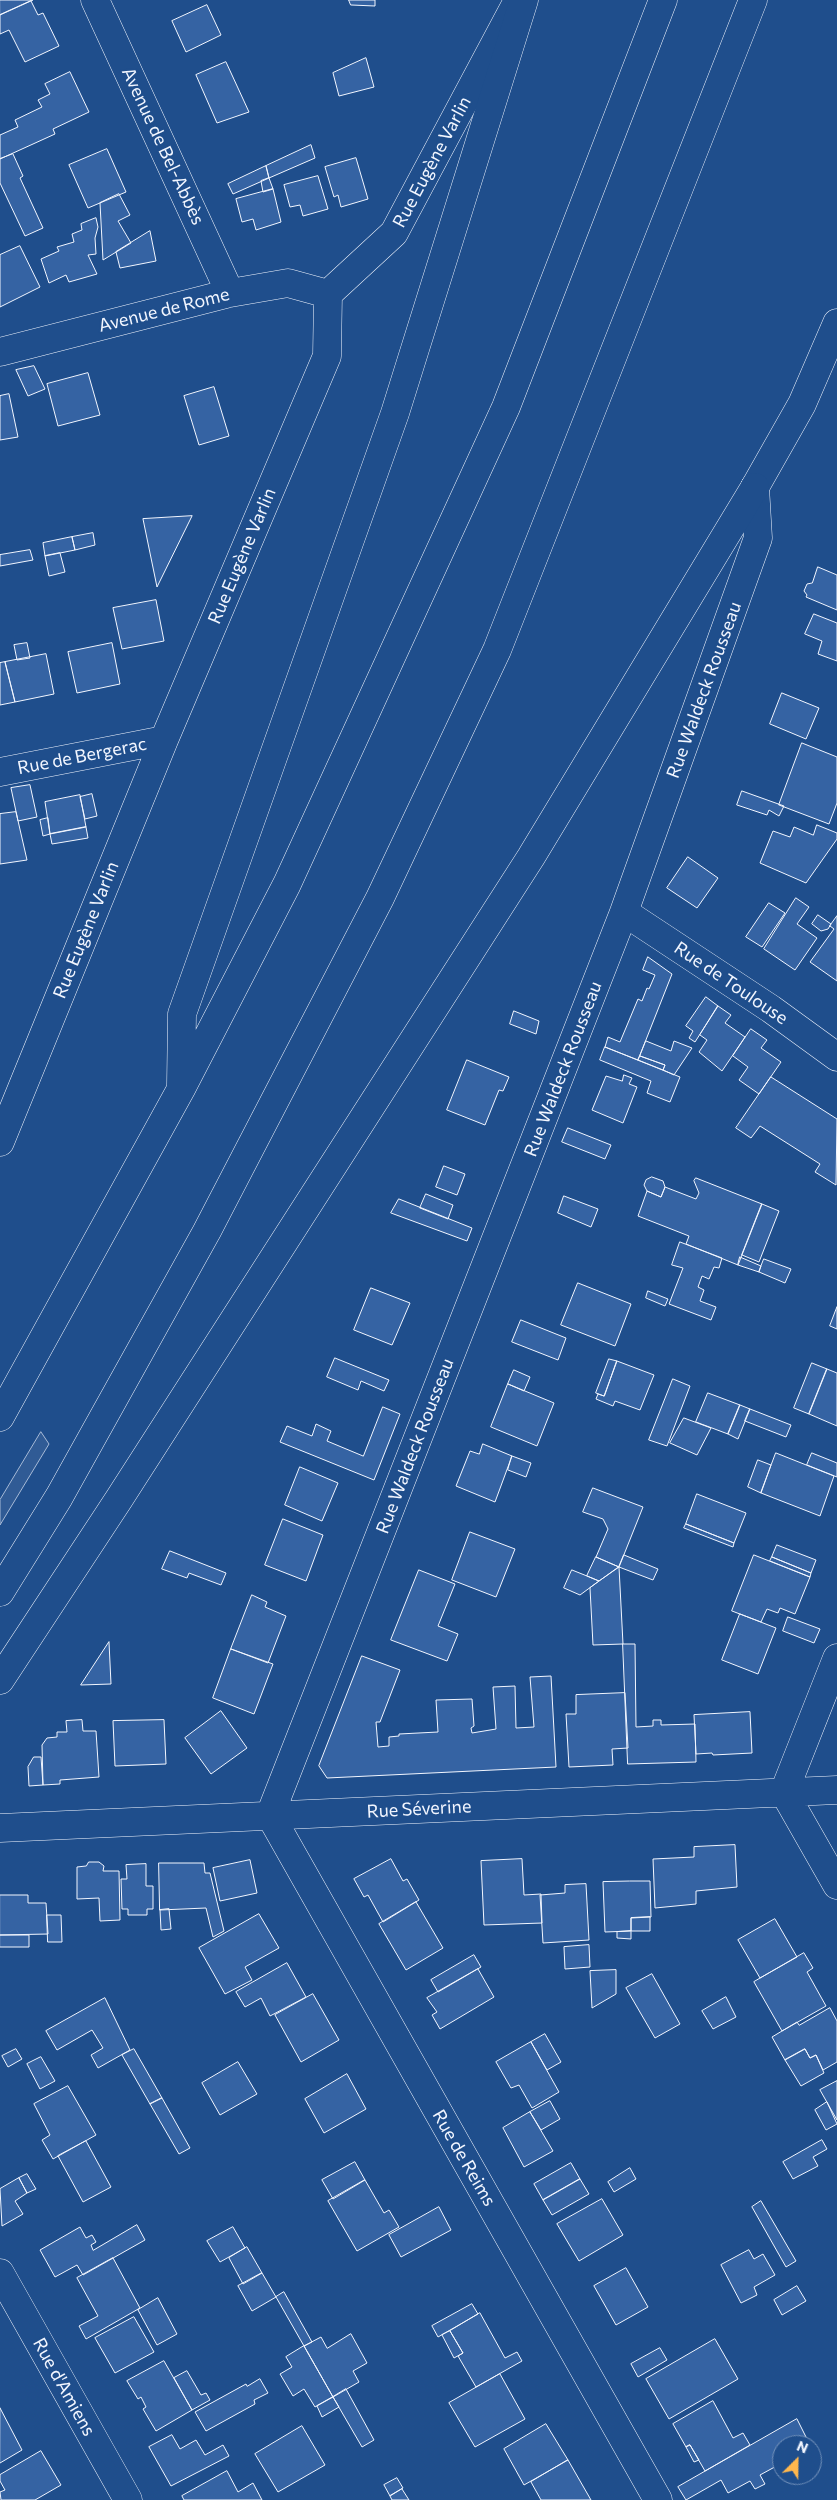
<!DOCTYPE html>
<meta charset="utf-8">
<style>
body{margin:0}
#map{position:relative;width:837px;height:2500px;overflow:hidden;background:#1f4e8c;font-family:Commissioner,sans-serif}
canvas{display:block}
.north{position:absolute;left:772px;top:2435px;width:50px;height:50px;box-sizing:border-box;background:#1f4e8c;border:1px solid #7391ba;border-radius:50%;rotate:23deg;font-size:14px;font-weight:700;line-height:20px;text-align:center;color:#f2f6ff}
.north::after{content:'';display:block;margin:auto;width:18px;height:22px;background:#ffb74d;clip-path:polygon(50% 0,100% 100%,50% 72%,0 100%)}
</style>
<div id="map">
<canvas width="837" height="2500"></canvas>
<div class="north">N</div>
</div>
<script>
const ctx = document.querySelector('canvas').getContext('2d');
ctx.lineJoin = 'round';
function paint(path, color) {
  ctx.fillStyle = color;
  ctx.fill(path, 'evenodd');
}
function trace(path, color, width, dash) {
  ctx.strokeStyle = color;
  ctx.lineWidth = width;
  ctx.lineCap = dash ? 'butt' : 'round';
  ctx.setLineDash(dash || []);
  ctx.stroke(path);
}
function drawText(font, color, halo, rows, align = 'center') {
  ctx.font = font + ' Commissioner,sans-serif';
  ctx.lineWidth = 4;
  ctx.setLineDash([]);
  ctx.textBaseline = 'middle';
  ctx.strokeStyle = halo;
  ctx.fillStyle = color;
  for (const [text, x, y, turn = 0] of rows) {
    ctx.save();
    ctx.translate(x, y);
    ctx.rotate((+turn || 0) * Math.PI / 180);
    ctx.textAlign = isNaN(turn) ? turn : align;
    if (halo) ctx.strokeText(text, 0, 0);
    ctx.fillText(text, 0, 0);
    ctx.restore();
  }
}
const built = new Path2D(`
 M41,1432l8,12 -49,81v-25z`);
paint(built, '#305b95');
trace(built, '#a8bbd7', 1);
const building = new Path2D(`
 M0,0h33l-33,15z
 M349,0h26v6l-24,-1z
 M31,1l7,14 5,-2 16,33 -34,16 -16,-32 -9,4v-19z
 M207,5l14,30 -35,17 -14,-31z
 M366,58l8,29 -35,9 -6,-23z
 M226,62l23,50 -32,11 -21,-48z
 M70,72l19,40 -36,17 2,5 -55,25v-24l18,-8 -3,-7 27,-13 -4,-7 12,-6 -5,-10z
 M311,145l4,13 -46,20 -3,-12z
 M107,149l19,43 -38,16 -19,-43z
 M13,154l10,22 -3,2 23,50 -18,8 -25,-53v-24z
 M356,158l12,41 -27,8 -3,-12 -4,2 -9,-30z
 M266,166l3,12 -36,16 -5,-10z
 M318,176l10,33 -25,7 -3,-11 -10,2 -6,-22z
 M269,178l4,11 -10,3 -2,-11z
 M273,189l8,33 -25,8 -3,-11 -11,3 -6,-23z
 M119,194l11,21 -12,6 13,22 -28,17 -3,-57z
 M96,218l2,9 -3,11 1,16 -8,1 9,19 -28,8 -3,-7 -17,8 -8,-24 18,-8 -2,-4 17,-5 -2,-8 10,-4 -1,-6z
 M150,231l6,30 -36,7 -4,-16z
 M20,246l20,41 -40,20v-52z
 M34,366l11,23 -17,7 -12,-26z
 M88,373l12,42 -42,11 -11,-42z
 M214,387l15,49 -30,9 -15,-49z
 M9,394l9,43 -18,3v-44z
 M192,516l-35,71 -14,-68z
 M93,533l2,12 -20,5 -3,-13z
 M72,537l3,13 -30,6 -2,-13z
 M30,550l3,10 -33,6v-11z
 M60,553l5,19 -16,4 -4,-20z
 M818,567l19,8v35l-31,-13 1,-2 -3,-4 3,-7 5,-1z
 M156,600l8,41 -42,8 -9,-41z
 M814,614l23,9v38l-19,-7 4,-13 -17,-7z
 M27,643l3,15 -13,2 -3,-15z
 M112,643l8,41 -43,9 -9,-41z
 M46,654l8,40 -39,8 -10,-40z
 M5,662l10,40 -15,3v-42z
 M782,693l37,15 -13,31 -36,-15z
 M802,743l35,14v46l-8,21 -50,-19z
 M30,785l7,32 -19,4 -7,-33z
 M742,791l42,15 -5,10 -10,-6 -2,5 -30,-10z
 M92,794l5,22 -12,3 -5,-22z
 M80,795l6,32 -36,7 -5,-32z
 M16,812l11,48 -27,4v-50z
 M48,818l2,16 -7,2 -3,-16z
 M817,825l20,8v6l-31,44 -46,-20 13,-32 17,6 4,-10 19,8z
 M86,827l2,11 -36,6 -2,-10z
 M688,857l30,21 -21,30 -30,-20z
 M796,898l13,9 -12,17 20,14 -22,32 -31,-21z
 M769,903l16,10 -23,34 -16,-10z
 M818,915l13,9 -3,5 -7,2 -9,-7z
 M837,916v65l-27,-19 24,-33 -4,-3z
 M648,957l24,17 -34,86 -33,-13 3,-10 12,5 18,-43 4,2 5,-13 2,1 6,-14 -12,-5z
 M706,997l12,9 -23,36 -6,-4 4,-7 -7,-5z
 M718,1006l13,9 -6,8 20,14 -23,34 -23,-19 8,-12 -7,-5z
 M514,1011l25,10 -3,13 -26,-10z
 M751,1029l16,11 -6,8 20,14 -22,32 -20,-14 9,-13 -15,-11z
 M646,1041l25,10 3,-10 18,7 -18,27 -11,-5 2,-5 -25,-9z
 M605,1047l75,30 -10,25 -23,-9 4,-12 -51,-21z
 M640,1056l25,9 -2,5 -25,-10z
 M467,1060l42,17 -6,14 -4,-1 -14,35 -38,-15z
 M624,1075l8,3 -3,6 8,3 -14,36 -31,-13 14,-34 16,5z
 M771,1077l66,42 -1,66 -21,-13 5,-8 -60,-38 -9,12 -15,-10z
 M568,1128l43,17 -6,14 -43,-17z
 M444,1166l21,8 -8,21 -21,-8z
 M652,1177l11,4 2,6 -4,10 -14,-6 -3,-6 2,-5z
 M696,1178l66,26 -24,61 -52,-21 3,-8 -51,-20 9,-25 14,6 4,-10 31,12 3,-6 -5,-12z
 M426,1194l27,11 -5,14 -28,-11z
 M564,1196l34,13 -7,18 -33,-14z
 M399,1199l73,29 -5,13 -76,-28z
 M762,1204l17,7 -20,51 -17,-7z
 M680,1242l42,16 -3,10 -5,-1 -5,12 -7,-3 -4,11 6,3 -4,11 16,6 -5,13 -42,-16 14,-36 -11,-3z
 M740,1257l21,9 -2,6 -21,-7z
 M764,1259l27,10 -6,14 -26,-11z
 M578,1283l53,21 -16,42 -54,-21z
 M371,1288l39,15 -18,42 -38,-15z
 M648,1291l20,8 -3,7 -19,-8z
 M837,1307v22l-7,-3z
 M521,1320l45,18 -8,22 -46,-18z
 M335,1358l54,22 -5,11 -23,-10 -3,9 -31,-13z
 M609,1359l8,2 -13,35 -8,-3z
 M617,1361l37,14 -14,35 -25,-9 -2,5 -17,-7 2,-5 6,2z
 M812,1363l15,6 -18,45 -15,-6z
 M827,1369l10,4v53l-28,-12z
 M514,1370l16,7 -6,14 -16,-7z
 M673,1379l17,7 -23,60 -18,-6z
 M508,1384l46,19 -17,43 -46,-19z
 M708,1393l32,12 -12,29 -32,-12z
 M740,1405l10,4 -12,30 -10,-5z
 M383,1407l17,7 -26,66 -94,-38 7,-16 25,10 4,-12 15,7 -4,10 36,15z
 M750,1409l41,16 -5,12 -41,-16z
 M684,1418l27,10 -14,27 -27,-12z
 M483,1444l29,12 -17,46 -39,-16 14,-35 9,3z
 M776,1453l58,23 -14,40 -59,-23z
 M812,1453l25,10v14l-30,-12z
 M512,1456l19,7 -5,14 -18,-7z
 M758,1460l13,5 -10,28 -13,-6z
 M300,1467l38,16 -16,38 -37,-16z
 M593,1488l50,19 -24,60 -23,-10 12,-28 -5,-10 -20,-7z
 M697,1494l49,19 -12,30 -48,-19z
 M283,1519l40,16 -17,46 -41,-16z
 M686,1524l48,19 -1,4 -49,-19z
 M470,1532l45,17 -19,48 -44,-17z
 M777,1545l39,15 -5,13 -39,-16z
 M170,1551l56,22 -5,12 -32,-12 -2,5 -25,-9z
 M624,1555l34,14 -5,11 -34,-13z
 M754,1555l56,22 -15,37 -15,-6 -2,5 -11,-4 -6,13 -29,-11z
 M596,1557l23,10 -20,14 -12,-5z
 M772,1557l39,16 -1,4 -40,-16z
 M619,1567l4,77 -30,1 -3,-57z
 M419,1570l36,14 -17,42 20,8 -11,27 -56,-21z
 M572,1570l15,6 12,5 -19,14 -16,-7z
 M252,1595l15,7 -2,5 21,9 -18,47 -37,-14z
 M740,1614l36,14 -18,46 -36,-14z
 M788,1617l32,12 -6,14 -31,-12z
 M109,1642l2,42 -30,1z
 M623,1644h12l1,83 17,-1v-6h8v5l34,-1 1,38 -68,2z
 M231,1649l42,15 -19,50 -41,-16z
 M362,1656l38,14 -20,52h-4l2,25 11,-1v-9l10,-1v-2l39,-2 -2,-32 36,-1 2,27 -3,2 1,5 24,-4 -3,-42 22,-1 1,42 18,-1 -4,-50 21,-1 5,91 -229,11 -8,-12z
 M625,1693l3,55 -16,1 1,16 -44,2 -3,-53h10v-19z
 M221,1711l26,37 -36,26 -26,-36z
 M750,1712l2,41 -39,2 -1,-2 -16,1 -2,-39z
 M82,1720l1,11h13l3,46 -39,3v4l-17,1 -1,-40 5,-7 10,-1v-5h10l-1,-11z
 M164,1720l2,44 -51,2 -2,-45z
 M34,1757h7l2,28 -14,1 -1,-19z
 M735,1845l2,42 -41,4v13l-41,4 -2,-49 41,-2v-10z
 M391,1859l12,22 4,-2 12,21 -36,22 -15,-27 -4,2 -10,-18z
 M522,1859l2,36 17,-1 1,29 -58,2 -3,-64z
 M250,1860l7,33 -37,8 -7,-33z
 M89,1862h10l5,4 -1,5h16l1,49 -20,1 -1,-23 -22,1v-32l9,-1z
 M159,1863h45l1,10h5l14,58 -11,6 -7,-29 -46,2z
 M146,1864v22h7v23h-6v6h-19v-6h-6l-1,-30h6l-1,-14z
 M630,1881h20l1,36 -20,1v13l-26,1 -2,-50z
 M586,1884l3,56 -46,3 -3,-48 25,-2v-8z
 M0,1895h28v8h18l2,31 -48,1z
 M416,1902l27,46 -37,22 -27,-46z
 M169,1909l2,20 -10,1 -1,-20z
 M259,1914l20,34 -34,19 7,13 -27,14 -26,-46z
 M47,1915h14l1,27h-14z
 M650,1917v14h-19v-13z
 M775,1919l22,38 -37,21 -22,-38z
 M631,1931v8l-14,-1v-6z
 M0,1935h29v12h-29z
 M589,1945l1,22 -25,2 -1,-22z
 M804,1953l9,15 -6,4 19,34 -44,25 -28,-49z
 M474,1955l7,12 -43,25 -7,-12z
 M287,1963l19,34 -36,19 -9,-18 -16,9 -9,-15z
 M478,1969l16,28 -54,32 -8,-14 5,-3 -10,-14z
 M616,1970v24l-24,14 -2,-37z
 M652,1974l28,50 -25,14 -29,-50z
 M313,1994l26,46 -38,22 -26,-47z
 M726,1997l10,20 -23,12 -11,-18z
 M105,1998l25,52 -32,18 -7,-13 12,-7 -11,-18 -35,20 -11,-19z
 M830,2008l7,13v41l-14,8 -7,-15 -6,3 -5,-9 -20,11 -13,-23 25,-15 2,3z
 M545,2034l16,28 -14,8 -16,-28z
 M531,2042l28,50 -27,16 -13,-23 -8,3 -15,-26z
 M16,2049l6,10 -14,8 -6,-11z
 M134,2049l28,49 -12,6 -28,-49z
 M805,2049l5,9 6,-3 8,18 -23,13 -16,-26z
 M41,2057l14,24 -15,8 -13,-25z
 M238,2062l19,32 -37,21 -18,-32z
 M347,2074l19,35 -42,24 -19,-34z
 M837,2081v39l-17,-30z
 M68,2086l28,49 -43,24 -11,-19 8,-5 -16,-31z
 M162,2098l28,50 -11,6 -29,-50z
 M550,2101l10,18 -19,11 -11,-18z
 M827,2102l10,22 -11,6 -11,-20z
 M530,2112l23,39 -29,16 -21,-39z
 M822,2140l5,9 -14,8 5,9 -25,13 -10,-17z
 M86,2141l25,46 -28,15 -25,-46z
 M355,2162l10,18 -32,19 -11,-19z
 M571,2163l9,16 -37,21 -9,-16z
 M630,2168l6,11 -22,13 -6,-10z
 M27,2174l9,15 -9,4 -8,-15z
 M19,2178l8,15 -12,8 8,13 -21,12 -2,-37z
 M580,2179l9,15 -37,21 -9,-15z
 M365,2180l19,33 5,-3 10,17 -42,24 -29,-50z
 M602,2199l21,36 -44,26 -22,-37z
 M761,2201l35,60 -10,6 -34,-60z
 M439,2207l12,23 -50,27 -12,-22z
 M137,2225l8,15 -62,35 -6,-10 -22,12 -15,-27 40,-23 6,11 6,-3 4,7 -5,3 2,5z
 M233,2227l12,21 -25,14 -13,-21z
 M247,2247l15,26 -19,11 -14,-26z
 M749,2250l5,9 9,-5 12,21 -21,12 3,8 -16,8 -20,-38z
 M113,2258l27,50 -54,31 -7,-13 19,-10 -21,-38z
 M626,2268l22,39 -32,18 -22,-39z
 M262,2273l14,24 -24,14 -14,-25z
 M797,2286l9,15 -24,14 -8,-15z
 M284,2292l28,50 -8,4 -28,-49z
 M158,2298l19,36 -20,11 -19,-35z
 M472,2304l6,10 -40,23 -6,-11z
 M480,2313l25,45 12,-6 5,9 -46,26 -18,-31 5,-3 -13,-22z
 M134,2317l20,35 -39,21 -20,-35z
 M450,2331l13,22 -9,5 -12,-23z
 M351,2334l16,29 -14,8 6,11 -26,15 -29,-51 17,-9 6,11z
 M715,2339l23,40 -69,40 -23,-40z
 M304,2346l29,51 -18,10 -11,-18 -11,7 -13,-22 12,-7 -6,-10z
 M660,2348l7,12 -29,17 -7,-13z
 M164,2361l28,49 -36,21 -13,-22 3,-2 -5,-10 -3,2 -11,-18z
 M187,2371l14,24 5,-2 4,7 -18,10 -18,-32z
 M500,2374l25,45 -50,28 -26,-44z
 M260,2379l8,14 -14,7 1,4 -49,27 -11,-19 51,-28 1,2z
 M346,2389l28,51 -12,7 -29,-50z
 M333,2397l6,10 -17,10 -5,-11z
 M713,2401l20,37 10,-5 7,12 -45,26 -15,-26 -4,2 -13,-23z
 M0,2408l22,42 -22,13z
 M797,2419l13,26h-19l-2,-3 -7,3 -5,4 5,14 -22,12 5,9 -10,5 -5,-8 -22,12 -7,-13 -35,20 -8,-13z
 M546,2424l22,36 -44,25 -20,-36z
 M302,2426l23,39 -47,27 -23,-38z
 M172,2435l8,14 16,-9 9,15 18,-10 6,11 -58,30 -22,-39z
 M690,2445l9,15 -5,2 -8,-15z
 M41,2451l20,34 -26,15h-34l-1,-8 5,-2 -5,-9v-6z
 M568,2460l23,40h-50l-10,-18z
 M227,2471l11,21 15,-9 9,17h-78l-2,-4z
 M397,2478l6,10 -13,8 -6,-11z
 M402,2489l7,11h-17l-2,-4z`);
paint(building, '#3563a3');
trace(building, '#f2f6ff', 1);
const street = new Path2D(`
 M95,0l135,293
 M0,352l230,-59 58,-10 40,11
 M0,772l164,-32
 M624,912l147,97 66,48
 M0,1142l164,-402 163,-384 1,-62 66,-61 121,-227
 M837,1658l-53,134 53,93
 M270,1815l354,-903 134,-374 -3,-51
 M270,1815l388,685
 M0,1828l837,-38
 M0,2273l128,227`);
const primary = new Path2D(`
 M755,487l47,-83 35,-81`);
const highway = new Path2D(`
 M181,1085l1,-71 213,-601 129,-413
 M0,1417l181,-328 106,-205 219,-477 157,-407
 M0,1592l59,-95 148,-266 173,-333 117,-248 256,-650
 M0,1680l119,-181 412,-642 224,-370`);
trace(street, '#f2f6ff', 29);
trace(primary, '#f2f6ff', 29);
trace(highway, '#f2f6ff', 29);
trace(street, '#1f4e8c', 28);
trace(primary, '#1f4e8c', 28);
trace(highway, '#1f4e8c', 28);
drawText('18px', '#f2f6ff', '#1f4e8c', [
 ["Avenue de Bel-Abbès",163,146,65],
 ["Rue Eugène Varlin",432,162,-62],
 ["Avenue de Rome",164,310,-14],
 ["Rue Eugène Varlin",242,556,-67],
 ["Rue Waldeck Rousseau",704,690,-70],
 ["Rue de Bergerac",82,756,-11],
 ["Rue Eugène Varlin",86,930,-68],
 ["Rue de Toulouse",731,983,34],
 ["Rue Waldeck Rousseau",563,1069,-69],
 ["Rue Waldeck Rousseau",415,1446,-69],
 ["Rue Séverine",419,1809,-3],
 ["Rue de Reims",464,2158,60],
 ["Rue d'Amiens",64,2387,61]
]);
</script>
